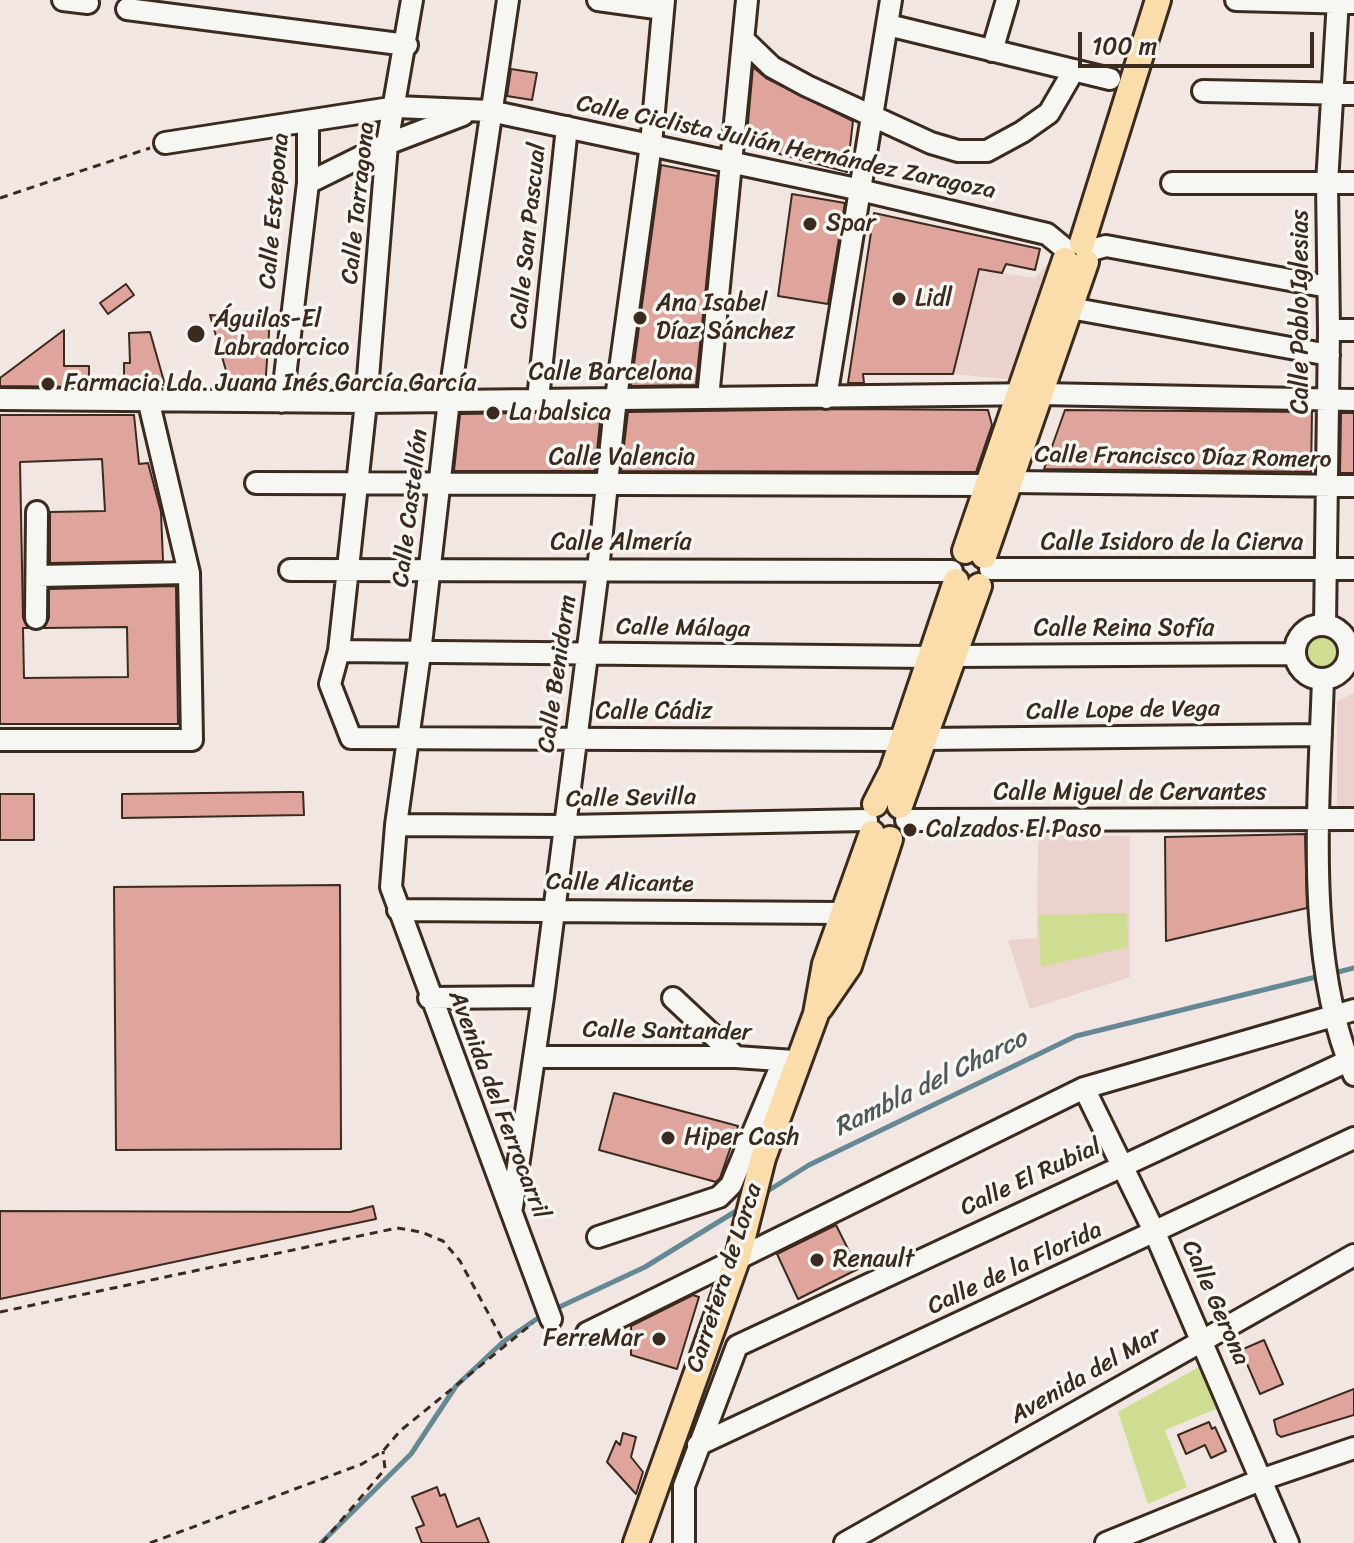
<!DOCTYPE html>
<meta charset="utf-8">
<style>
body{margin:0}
#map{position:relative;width:1354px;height:1543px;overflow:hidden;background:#f1e6e1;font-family:Sriracha,sans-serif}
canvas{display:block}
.scale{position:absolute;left:1078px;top:32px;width:236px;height:36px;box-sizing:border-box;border:4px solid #3b2a1e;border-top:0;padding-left:10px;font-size:24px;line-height:28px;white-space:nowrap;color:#3b2a1e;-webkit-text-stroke:6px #f6f6f2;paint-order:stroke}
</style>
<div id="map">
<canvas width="1354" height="1543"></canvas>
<div class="scale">100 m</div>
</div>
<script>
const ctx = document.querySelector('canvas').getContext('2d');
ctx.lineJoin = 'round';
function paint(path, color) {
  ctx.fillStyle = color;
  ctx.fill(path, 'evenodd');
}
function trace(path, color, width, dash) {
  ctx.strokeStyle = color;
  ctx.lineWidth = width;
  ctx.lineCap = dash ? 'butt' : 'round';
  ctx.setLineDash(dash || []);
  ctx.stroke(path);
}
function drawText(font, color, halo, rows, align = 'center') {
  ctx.font = font + ' Sriracha,sans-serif';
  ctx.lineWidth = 7;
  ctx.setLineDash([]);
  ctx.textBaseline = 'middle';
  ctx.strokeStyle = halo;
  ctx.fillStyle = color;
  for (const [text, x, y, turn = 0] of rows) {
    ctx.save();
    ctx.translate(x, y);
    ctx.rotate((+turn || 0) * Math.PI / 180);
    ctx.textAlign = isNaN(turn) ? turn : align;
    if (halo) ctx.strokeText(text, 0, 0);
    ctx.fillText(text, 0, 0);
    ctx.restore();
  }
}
paint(new Path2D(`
 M1051,260l-36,120 -62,-6 26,-105 56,9z
 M1354,693v114h-17v-106z
 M1038,835l92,1v141l-100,32 -22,-69 29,-2z`), '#ecd2cc');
paint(new Path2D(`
 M1306 651a16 16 0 1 1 32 0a16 16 0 1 1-32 0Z
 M1127,913l1,34 -87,20 -3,-52z
 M1199,1367l17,42 -51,21 22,57 -39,17 -30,-92z`), '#cedd91');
trace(new Path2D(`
 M1330,974l24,-6
 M763,1194l46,-29 267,-129 244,-60
 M553,1310l92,-43 96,-59
 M321,1543l90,-89 45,-68 47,-44 41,-28`), '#668894', 5);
const building = new Path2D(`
 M753,67l13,11 87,43 -6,51 -101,-27z
 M511,69l26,4 -5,27 -25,-4z
 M661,165l56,11 -21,209 -65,1z
 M792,194l53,9 -17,101 -50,-8z
 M874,213l166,36 -5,21 -29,-6 -4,9 -23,-4 -26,105h-90l1,9h-16z
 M126,284l8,11 -26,19 -8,-11z
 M210,315l60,4 -5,69h-34z
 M64,330v36h25v21l-89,-1v-8z
 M150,332l15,53h-37v-8h-4v-14h6l-1,-30z
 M844,409l144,1 4,15 -16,47 -355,-1 7,-59z
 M1065,410l247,2 -1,60 -267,-3z
 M601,412l-6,59h-141l6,-57z
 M1341,413h13v60h-14z
 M0,415h134l5,49 9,-1 13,49 2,49 -113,2v-51l55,-1 -3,-52 -82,3 3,156 5,10h-5l1,50 104,-1 -1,-50 -83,1 5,-10v-29l127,-3 2,138h-178z
 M290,792h13l1,23 -182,3v-24z
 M0,794h34v46h-34z
 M1305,834l2,74 -141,33 -1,-104z
 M340,885l1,264 -225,1 -2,-263z
 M614,1093l124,33 -18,52 -4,4 -117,-32z
 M373,1206l3,13 -376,80v-88l350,1z
 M836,1225l22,44 -60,30 -21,-45z
 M693,1295l6,2 -22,72 -46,-14v-29z
 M1264,1340l19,44 -23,10 -19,-44z
 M1354,1389v26l-73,22 -4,-3 -3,-14z
 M1209,1422l3,7 3,-2 11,24 -15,7 -6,-13 -19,9 -8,-19z
 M623,1433l13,4 -5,20 12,15 -7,22 -29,-32 9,-21 4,4z
 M437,1487l3,9 5,-2 12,33 22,-9 10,25h-67l-6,-15 8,-3 -12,-28z`);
paint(building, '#dfa59c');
trace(building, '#3b2a1e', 2);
const minor = new Path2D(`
 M63,0l25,3 -1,-3
 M412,0l-25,144 -21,258 -27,249 -9,33 21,54 549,2
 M508,0l-59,400 -29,253 -24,172 -5,62 160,432
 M598,0l65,9
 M1236,0l118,3
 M127,9l280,36
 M888,25l222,54
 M743,39l29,28 35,19 124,57 27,8h29l35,-19 27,-19 25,-43
 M992,51l15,-51
 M1203,91l151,3
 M165,143l232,-36 93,4 357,76 200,47 17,14
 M308,183l79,-39 76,-29
 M1172,183h182
 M1088,251l18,-5 222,41
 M1070,308l259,47
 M1329,330h25
 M708,398l39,-398
 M826,398l65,-398
 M0,399l366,3 675,-8 313,6
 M538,399l29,-272
 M282,402l26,-219v-62
 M1011,482l343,4
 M256,483l731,2
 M990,569h364
 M290,570l662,1
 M37,576l152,-3 -41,-174
 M36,618l1,-106
 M1325,624l4,-294 -2,-147 11,-183
 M1295 652a27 27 0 1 1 54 0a27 27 0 1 1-54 0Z
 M339,651l591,6
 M954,656l341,-2
 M1323,679c-4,124 -19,281 31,396
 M925,739l396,-4
 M0,740h192l-3,-167
 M906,820l448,-1
 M396,825l170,1 301,-6
 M398,910l443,3
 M429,998l114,-1
 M673,998l63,59
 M534,1057h202l58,4
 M1084,1088l71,145 133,310
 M512,1207l31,-210 55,-427 18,-172 35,-254 13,-144
 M598,1237l121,-40 12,-12 52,-124
 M587,1333l497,-245 270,-78
 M737,1346l611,-285
 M698,1445l656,-307
 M684,1543v-57l53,-140
 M845,1543l509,-288
 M1106,1543l157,-64 91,-31`);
const major = new Path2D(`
 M1082,243l76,-243
 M965,551l100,-291
 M984,556l102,-294
 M875,804l17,-33 64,-190
 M900,806l79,-220
 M820,1008l29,-42 41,-127
 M636,1543l102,-286 25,-99 53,-144 9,-50 47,-131`);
trace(minor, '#3b2a1e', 26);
trace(major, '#3b2a1e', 30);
trace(new Path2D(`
 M0,198l150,-50
 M0,1312l397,-84 24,4 22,9 17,20 46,85
 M150,1543l212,-79 21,-13 17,-20 133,-108
 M322,1543l63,-74 -2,-18`), '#3b2a1e', 3, [8, 6]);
trace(minor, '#f6f6f2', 20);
trace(major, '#faddab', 24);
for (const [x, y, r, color] of [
 [810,224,8,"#3b2a1e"],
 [899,299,8,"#3b2a1e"],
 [640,318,8,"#3b2a1e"],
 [196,334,10,"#3b2a1e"],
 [48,384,8,"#3b2a1e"],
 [493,413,8,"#3b2a1e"],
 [910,830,8,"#3b2a1e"],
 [668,1138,8,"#3b2a1e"],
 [817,1260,8,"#3b2a1e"],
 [659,1339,8,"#3b2a1e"]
]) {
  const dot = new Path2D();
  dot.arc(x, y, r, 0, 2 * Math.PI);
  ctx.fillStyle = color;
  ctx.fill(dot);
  trace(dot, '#f6f6f2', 3);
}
drawText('24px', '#3b2a1e', '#f6f6f2', [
 ["Calle Ciclista Julián Hernández Zaragoza",786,148,12],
 ["Calle Tarragona",359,203,-84],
 ["Calle Estepona",275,211,-85],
 ["Calle San Pascual",529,236,-84],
 ["Calle Pablo Iglesias",1301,312,-90],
 ["Calle Barcelona",611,373],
 ["Calle Valencia",622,458],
 ["Calle Francisco Díaz Romero",1183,458,1],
 ["Calle Castellón",411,508,-83],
 ["Calle Almería",621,543],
 ["Calle Isidoro de la Cierva",1172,543],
 ["Calle Málaga",683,629,1],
 ["Calle Reina Sofía",1124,629],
 ["Calle Benidorm",558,674,-82],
 ["Calle Lope de Vega",1123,711,-1],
 ["Calle Cádiz",654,712],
 ["Calle Miguel de Cervantes",1130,793],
 ["Calle Sevilla",631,799,-1],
 ["Calle Alicante",620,884,1],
 ["Calle Santander",667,1032,1],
 ["Avenida del Ferrocarril",498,1105,69],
 ["Calle El Rubial",1031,1178,-25],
 ["Calle de la Florida",1015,1269,-25],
 ["Carretera de Lorca",725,1278,-72],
 ["Calle Gerona",1215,1303,66],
 ["Avenida del Mar",1086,1376,-30]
]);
drawText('24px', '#3b2a1e', '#f6f6f2', [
 ["Spar",826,224],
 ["Lidl",915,299],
 ["Ana Isabel",656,304],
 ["Díaz Sánchez",656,332],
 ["Águilas-El",214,320],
 ["Labradorcico",214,348],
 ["Farmacia Lda. Juana Inés García García",64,384],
 ["La balsica",509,413],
 ["Calzados El Paso",926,830],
 ["Hiper Cash",684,1138],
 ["Renault",833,1260],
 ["FerreMar",643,1339,"right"]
], 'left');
drawText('italic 26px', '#505959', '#f6f6f2', [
 ["Rambla del Charco",931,1084,-26]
]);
</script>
